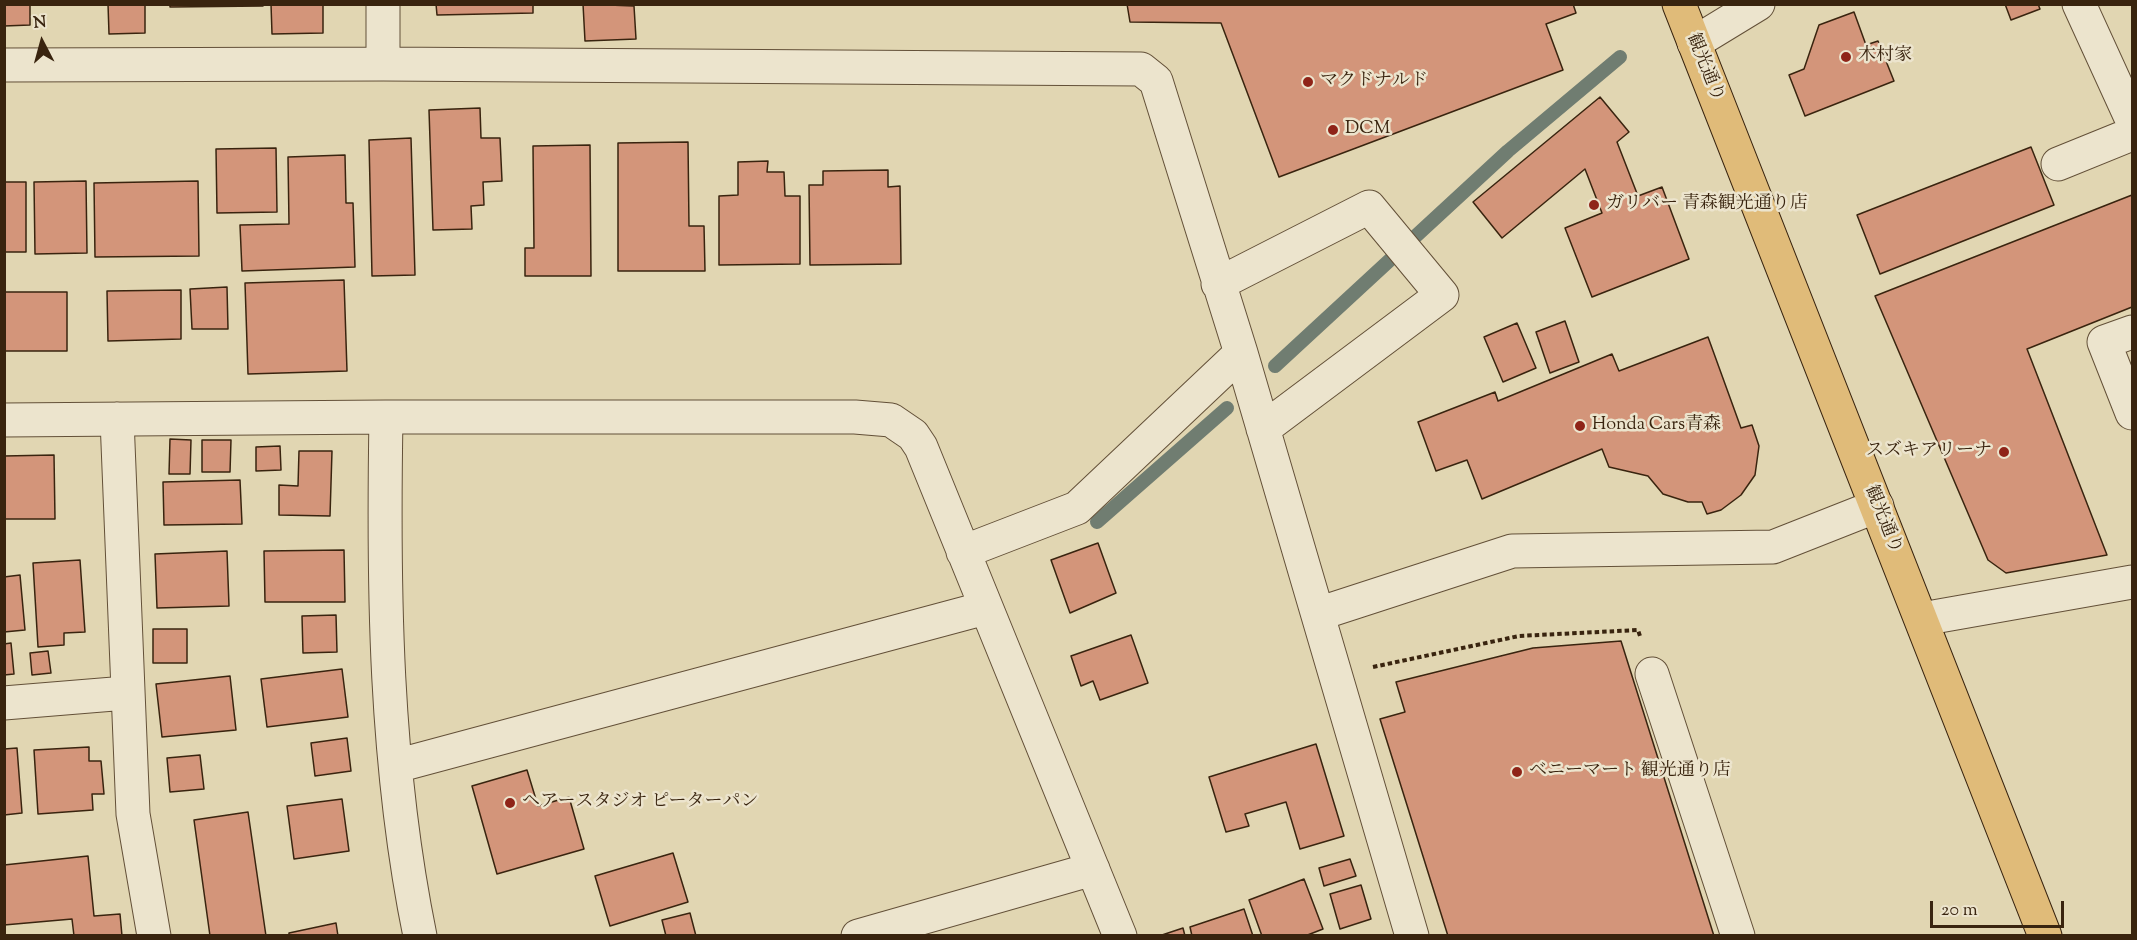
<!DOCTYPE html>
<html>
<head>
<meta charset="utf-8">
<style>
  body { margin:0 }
  #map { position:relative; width:2137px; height:940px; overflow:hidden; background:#e1d6b2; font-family:"Sorts Mill Goudy",serif }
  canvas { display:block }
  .frame { position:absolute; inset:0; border:6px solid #39240f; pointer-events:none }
  .north { position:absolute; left:12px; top:12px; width:60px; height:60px; -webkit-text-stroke:4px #ece4cd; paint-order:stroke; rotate:354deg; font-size:16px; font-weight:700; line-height:24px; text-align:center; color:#39240f }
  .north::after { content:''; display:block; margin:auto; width:21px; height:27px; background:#39240f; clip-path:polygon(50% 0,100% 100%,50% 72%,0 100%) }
  .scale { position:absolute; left:1930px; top:901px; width:134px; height:27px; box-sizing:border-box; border:3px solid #39240f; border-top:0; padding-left:8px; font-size:18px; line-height:21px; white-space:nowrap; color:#39240f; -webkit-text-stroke:4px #ece4cd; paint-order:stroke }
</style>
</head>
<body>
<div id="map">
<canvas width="2137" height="940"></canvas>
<div class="frame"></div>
<div class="north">N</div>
<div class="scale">20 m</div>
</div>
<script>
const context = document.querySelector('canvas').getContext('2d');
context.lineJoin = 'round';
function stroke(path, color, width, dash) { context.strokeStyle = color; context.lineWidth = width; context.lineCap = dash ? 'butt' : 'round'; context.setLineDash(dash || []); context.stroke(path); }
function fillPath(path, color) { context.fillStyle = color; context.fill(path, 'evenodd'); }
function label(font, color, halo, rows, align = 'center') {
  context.font = font + ' "Sorts Mill Goudy","Noto Serif JP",serif'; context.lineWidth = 5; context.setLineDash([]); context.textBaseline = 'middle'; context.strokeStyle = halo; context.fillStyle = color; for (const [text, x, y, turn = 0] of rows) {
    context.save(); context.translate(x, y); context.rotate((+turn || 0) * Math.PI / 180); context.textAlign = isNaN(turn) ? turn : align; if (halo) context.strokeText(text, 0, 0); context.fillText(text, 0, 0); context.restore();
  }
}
const stream = new Path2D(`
  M 1275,366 L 1508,151 L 1620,57
  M 1097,522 L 1227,408`);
const building = new Path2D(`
  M 4,4 L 30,4 L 30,25 L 4,26 Z
  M 108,4 L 145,4 L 145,33 L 109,34 Z
  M 170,4 L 263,4 L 263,6 L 170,7 Z
  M 271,4 L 323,4 L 323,33 L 272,34 Z
  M 436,4 L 533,4 L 533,13 L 437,15 Z
  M 583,4 L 634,6 L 636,39 L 585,41 Z
  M 1127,4 L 1573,4 L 1576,13 L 1546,24 L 1563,70 L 1279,177 L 1221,23 L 1130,22 Z
  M 2005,4 L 2038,4 L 2040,9 L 2011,20 Z
  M 1854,12 L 1866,45 L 1878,41 L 1894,81 L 1805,116 L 1789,75 L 1804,69 L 1819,25 Z
  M 1600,97 L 1629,132 L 1617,142 L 1638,196 L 1662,187 L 1689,259 L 1592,297 L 1565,228 L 1602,213 L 1585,169 L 1502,238 L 1473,202 Z
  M 480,108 L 481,138 L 500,138 L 502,181 L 483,182 L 484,205 L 471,206 L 472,229 L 433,230 L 429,110 Z
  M 411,138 L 415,275 L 372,276 L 369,140 Z
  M 688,142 L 689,226 L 704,226 L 705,271 L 618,271 L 618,143 Z
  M 590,145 L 591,276 L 525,276 L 525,248 L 534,248 L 533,146 Z
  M 2031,147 L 2054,205 L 1880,274 L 1857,215 Z
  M 276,148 L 277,212 L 217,213 L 216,149 Z
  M 345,155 L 346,203 L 353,203 L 355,267 L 242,271 L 240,225 L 289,224 L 288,157 Z
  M 768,161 L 767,172 L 784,172 L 785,196 L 800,196 L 800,264 L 719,265 L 719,196 L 738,195 L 738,162 Z
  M 888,170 L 888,187 L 900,186 L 901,264 L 810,265 L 809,185 L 823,185 L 823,171 Z
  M 86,181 L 87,253 L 35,254 L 34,182 Z
  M 198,181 L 199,256 L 95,257 L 94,183 Z
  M 4,182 L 26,182 L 26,252 L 4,252 Z
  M 2132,195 L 2132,307 L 2027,349 L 2107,555 L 2006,573 L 1988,560 L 1875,296 Z
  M 344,280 L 347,371 L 248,374 L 245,283 Z
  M 227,287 L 228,329 L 192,329 L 190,289 Z
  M 181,290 L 181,339 L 108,341 L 107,291 Z
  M 4,292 L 67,292 L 67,351 L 4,351 Z
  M 1565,321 L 1579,362 L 1550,373 L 1536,332 Z
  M 1517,323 L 1536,368 L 1503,382 L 1484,337 Z
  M 1708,337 L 1741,428 L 1752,425 L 1759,446 L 1755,475 L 1741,495 L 1721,510 L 1707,514 L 1702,502 L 1688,502 L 1663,494 L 1648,476 L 1609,467 L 1602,449 L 1482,499 L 1467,460 L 1436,471 L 1418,422 L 1495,392 L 1498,401 L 1612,354 L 1619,371 Z
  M 170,439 L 191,440 L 190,474 L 169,474 Z
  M 202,440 L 231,440 L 230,472 L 202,472 Z
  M 280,446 L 281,470 L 256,471 L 256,447 Z
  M 299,451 L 332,451 L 330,516 L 279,515 L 279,485 L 298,486 Z
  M 54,455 L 55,519 L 4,519 L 4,456 Z
  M 240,480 L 242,524 L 164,525 L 163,482 Z
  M 1098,543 L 1116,593 L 1070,613 L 1051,560 Z
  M 344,550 L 345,602 L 265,602 L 264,551 Z
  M 227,551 L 229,606 L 157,608 L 155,554 Z
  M 80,560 L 85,632 L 64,633 L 64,645 L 38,647 L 33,563 Z
  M 20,575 L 25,630 L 4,632 L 4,577 Z
  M 336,615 L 337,652 L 303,653 L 302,616 Z
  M 153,629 L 187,629 L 187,663 L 153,663 Z
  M 1131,635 L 1148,683 L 1100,700 L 1093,681 L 1081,686 L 1071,656 Z
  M 1621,641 L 1714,936 L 1448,936 L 1380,719 L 1405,712 L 1396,682 L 1533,648 Z
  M 11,643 L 14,674 L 4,675 L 4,644 Z
  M 48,651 L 51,673 L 32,675 L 30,653 Z
  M 342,669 L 348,717 L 267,727 L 261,679 Z
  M 230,676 L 236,730 L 162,737 L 156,684 Z
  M 347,738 L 351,771 L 315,776 L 311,743 Z
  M 1316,744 L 1344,836 L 1300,849 L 1286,802 L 1245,814 L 1249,826 L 1226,832 L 1209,777 Z
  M 89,747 L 89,761 L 101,761 L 104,794 L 92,794 L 93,810 L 38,814 L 34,750 Z
  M 17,748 L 22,813 L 4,815 L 4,749 Z
  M 200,755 L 204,789 L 170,792 L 167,758 Z
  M 527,770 L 538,806 L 569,797 L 584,849 L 497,874 L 472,786 Z
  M 342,799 L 349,851 L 294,859 L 287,806 Z
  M 248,812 L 266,936 L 210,936 L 194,820 Z
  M 673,853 L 688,902 L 610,926 L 595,876 Z
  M 88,856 L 94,916 L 120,914 L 122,936 L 74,936 L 72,919 L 4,925 L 4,865 Z
  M 1350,859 L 1356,876 L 1324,886 L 1319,868 Z
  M 1304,879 L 1323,929 L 1305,936 L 1262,936 L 1249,900 Z
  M 1361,885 L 1371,919 L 1340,929 L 1330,894 Z
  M 1244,909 L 1253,936 L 1192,936 L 1190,927 Z
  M 690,913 L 696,936 L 666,936 L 662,920 Z
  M 336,923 L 338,936 L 289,936 L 289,933 Z
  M 1183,928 L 1185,936 L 1159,936 Z`);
const path = new Path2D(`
  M 1373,667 L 1519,636 L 1638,630 L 1640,636`);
const minor = new Path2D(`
  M 2079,4 L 2132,120
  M 1694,43 L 1758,4
  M 383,64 L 383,4
  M 4,65 L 383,64 L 1141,69 L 1156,81 L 1241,353 L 1412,936
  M 2058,164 L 2132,134
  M 1218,284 L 1369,207 L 1442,295 L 1263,429
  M 2132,332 L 2104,342 L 2132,413
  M 386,417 C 383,590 385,765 420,936
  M 117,419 L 133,814 L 154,936
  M 4,420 L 386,417 L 855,417 L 891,420 L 913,435 L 921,447 L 1120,936
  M 963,552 L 1077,508 L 1241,353
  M 1318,614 L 1512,551 L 1773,547 L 1877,506
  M 1922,619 L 2132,582
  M 1652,674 L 1738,936
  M 4,703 L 126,693
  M 396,766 L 985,608
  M 858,936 L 1093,869`);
const highway = new Path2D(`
  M 1679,4 L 2045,936`);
const markers = [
  [1846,57,6,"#8f2418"],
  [1308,82,6,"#8f2418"],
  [1333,130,6,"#8f2418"],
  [1594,205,6,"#8f2418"],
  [1580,426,6,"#8f2418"],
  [2004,452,6,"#8f2418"],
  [1517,772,6,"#8f2418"],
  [510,803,6,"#8f2418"]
];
const poiNames = [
  ["木村家",1858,57],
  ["マクドナルド",1320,82],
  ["DCM",1345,130],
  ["ガリバー 青森観光通り店",1606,205],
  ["Honda Cars青森",1592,426],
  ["スズキアリーナ",1992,452,"right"],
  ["ベニーマート 観光通り店",1529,772],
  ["ヘアースタジオ ピーターパン",522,803]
];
const streetNames = [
  ["観光通り",1704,68,68],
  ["観光通り",1882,520,68]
];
stroke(stream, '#707d71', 14);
fillPath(building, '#d3957a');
stroke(building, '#39240f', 1.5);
stroke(minor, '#635038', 35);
stroke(highway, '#39240f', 35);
stroke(path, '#39240f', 4, [4.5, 3]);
stroke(minor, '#ece4cd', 33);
stroke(highway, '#e0bb79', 33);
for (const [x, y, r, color] of markers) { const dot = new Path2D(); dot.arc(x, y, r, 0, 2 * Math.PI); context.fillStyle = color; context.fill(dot); stroke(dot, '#ece4cd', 2); }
label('18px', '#39240f', '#ece4cd', poiNames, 'left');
label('18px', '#39240f', '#ece4cd', streetNames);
</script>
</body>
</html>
